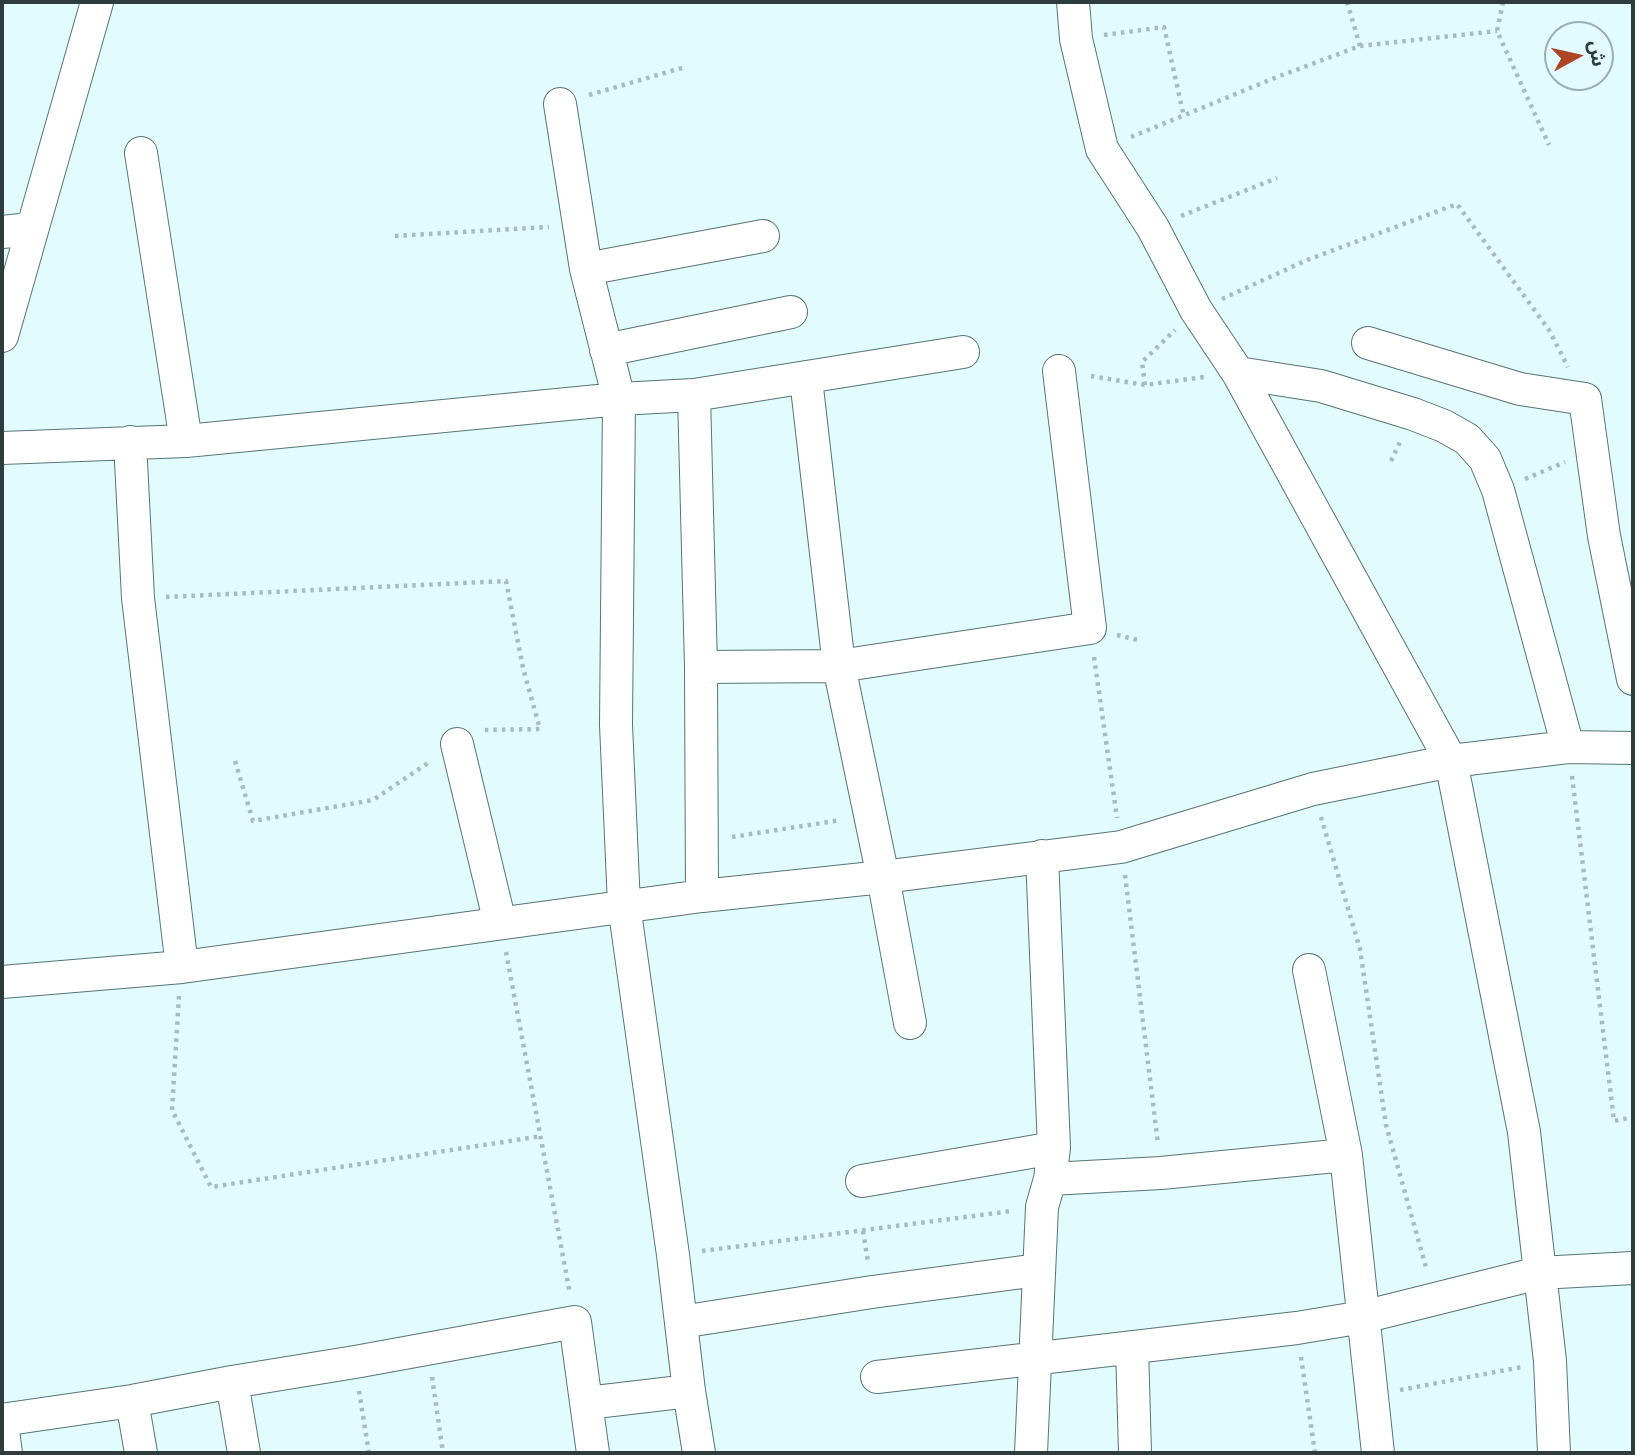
<!DOCTYPE html>
<html>
<head>
<meta charset="utf-8">
<style>
  body { margin:0 }
  #map { position:relative; width:1635px; height:1455px; overflow:hidden; background:#e2fcfe; font-family:"Golos Text","Noto Sans Arabic",sans-serif }
  canvas { display:block }
  .frame { position:absolute; inset:0; border:4px solid #2f3c3d; pointer-events:none }
  .north { position:absolute; left:1544px; top:21px; width:70px; height:70px; box-sizing:border-box; background:#e2fcfe; border:2px solid #9aafb1; border-radius:50%; rotate:82deg; font-size:19px; font-weight:700; line-height:28px; text-align:center; color:#2f3c3d }
  .north::after { content:''; display:block; margin:auto; width:24px; height:32px; background:#ac4425; clip-path:polygon(50% 0,100% 100%,50% 72%,0 100%) }
</style>
</head>
<body>
<div id="map">
<canvas width="1635" height="1455"></canvas>
<div class="frame"></div>
<div class="north">ش</div>
</div>
<script>
const context = document.querySelector('canvas').getContext('2d');
context.lineJoin = 'round';
function stroke(path, color, width, dash) { context.strokeStyle = color; context.lineWidth = width; context.lineCap = dash ? 'butt' : 'round'; context.setLineDash(dash || []); context.stroke(path); }
const path = new Path2D(`
  M 1347,2 L 1360,46
  M 1503,2 L 1497,31 L 1549,145
  M 1104,35 L 1164,27 L 1184,117
  M 589,95 L 685,67
  M 1131,137 L 1277,77 L 1360,46 L 1497,31
  M 1181,216 L 1277,178
  M 395,236 L 549,227
  M 1222,299 L 1307,260 L 1457,204 L 1549,330 L 1568,367
  M 1091,376 L 1145,385 L 1204,377
  M 1145,385 L 1142,362 L 1175,330
  M 1391,461 L 1401,440
  M 1525,479 L 1565,462
  M 166,597 L 506,581 L 523,668 L 540,729 L 484,730
  M 1117,635 L 1138,640
  M 1094,657 L 1117,818
  M 235,761 L 253,821 L 373,800 L 431,761
  M 1572,776 L 1614,1121 L 1633,1117
  M 1321,817 L 1360,949 L 1386,1125 L 1427,1271
  M 732,837 L 841,820
  M 1125,875 L 1158,1144
  M 506,952 L 570,1294
  M 179,996 L 172,1110 L 211,1187 L 542,1136
  M 863,1231 L 868,1262
  M 702,1251 L 1012,1211
  M 1301,1357 L 1315,1453
  M 432,1377 L 443,1453
  M 1400,1390 L 1522,1367
  M 359,1391 L 369,1453`);
const minor = new Path2D(`
  M 1073,2 L 1076,39 L 1102,149 L 1153,228 L 1196,310 L 1238,373 L 1451,761 L 1524,1132 L 1550,1361 L 1554,1453
  M 560,104 L 586,269 L 619,399 L 616,725 L 624,905 L 673,1255 L 689,1391 L 699,1453
  M 141,153 L 186,441
  M 2,232 L 31,229
  M 586,269 L 763,236
  M 2,336 L 97,2
  M 1368,343 L 1520,389 L 1585,399 L 1604,536 L 1633,679
  M 606,350 L 791,312
  M 1238,373 L 1321,386 L 1413,414 L 1444,426 L 1467,439 L 1485,459 L 1498,490 L 1568,747
  M 806,379 L 839,666 L 883,877 L 910,1023
  M 694,395 L 701,667 L 702,896 L 883,877 L 1121,847 L 1313,789 L 1451,761 L 1568,747 L 1633,748
  M 130,442 L 138,598 L 182,967
  M 2,448 L 186,441 L 619,399 L 694,395 L 963,352
  M 701,667 L 839,666 L 1090,628 L 1059,371
  M 457,744 L 500,923
  M 1309,970 L 1346,1155 L 1378,1453
  M 2,982 L 182,967 L 702,896
  M 1050,1179 L 1161,1173 L 1346,1155
  M 862,1181 L 1054,1148
  M 681,1322 L 872,1292 L 1038,1270
  M 1132,1347 L 1135,1453
  M 877,1377 L 1297,1328 L 1363,1317 L 1539,1273 L 1633,1268
  M 232,1382 L 244,1453
  M 132,1401 L 141,1453
  M 587,1403 L 689,1391
  M 2,1420 L 132,1401 L 232,1382 L 355,1362 L 575,1322 L 593,1453
  M 2,1424 L 6,1453
  M 1031,1453 L 1042,1207 L 1050,1179 L 1054,1148 L 1042,856`);
stroke(minor, '#577477', 34);
stroke(path, '#a7bcbe', 4.5, [3.5, 5]);
stroke(minor, '#fff', 32);
</script>
</body>
</html>
